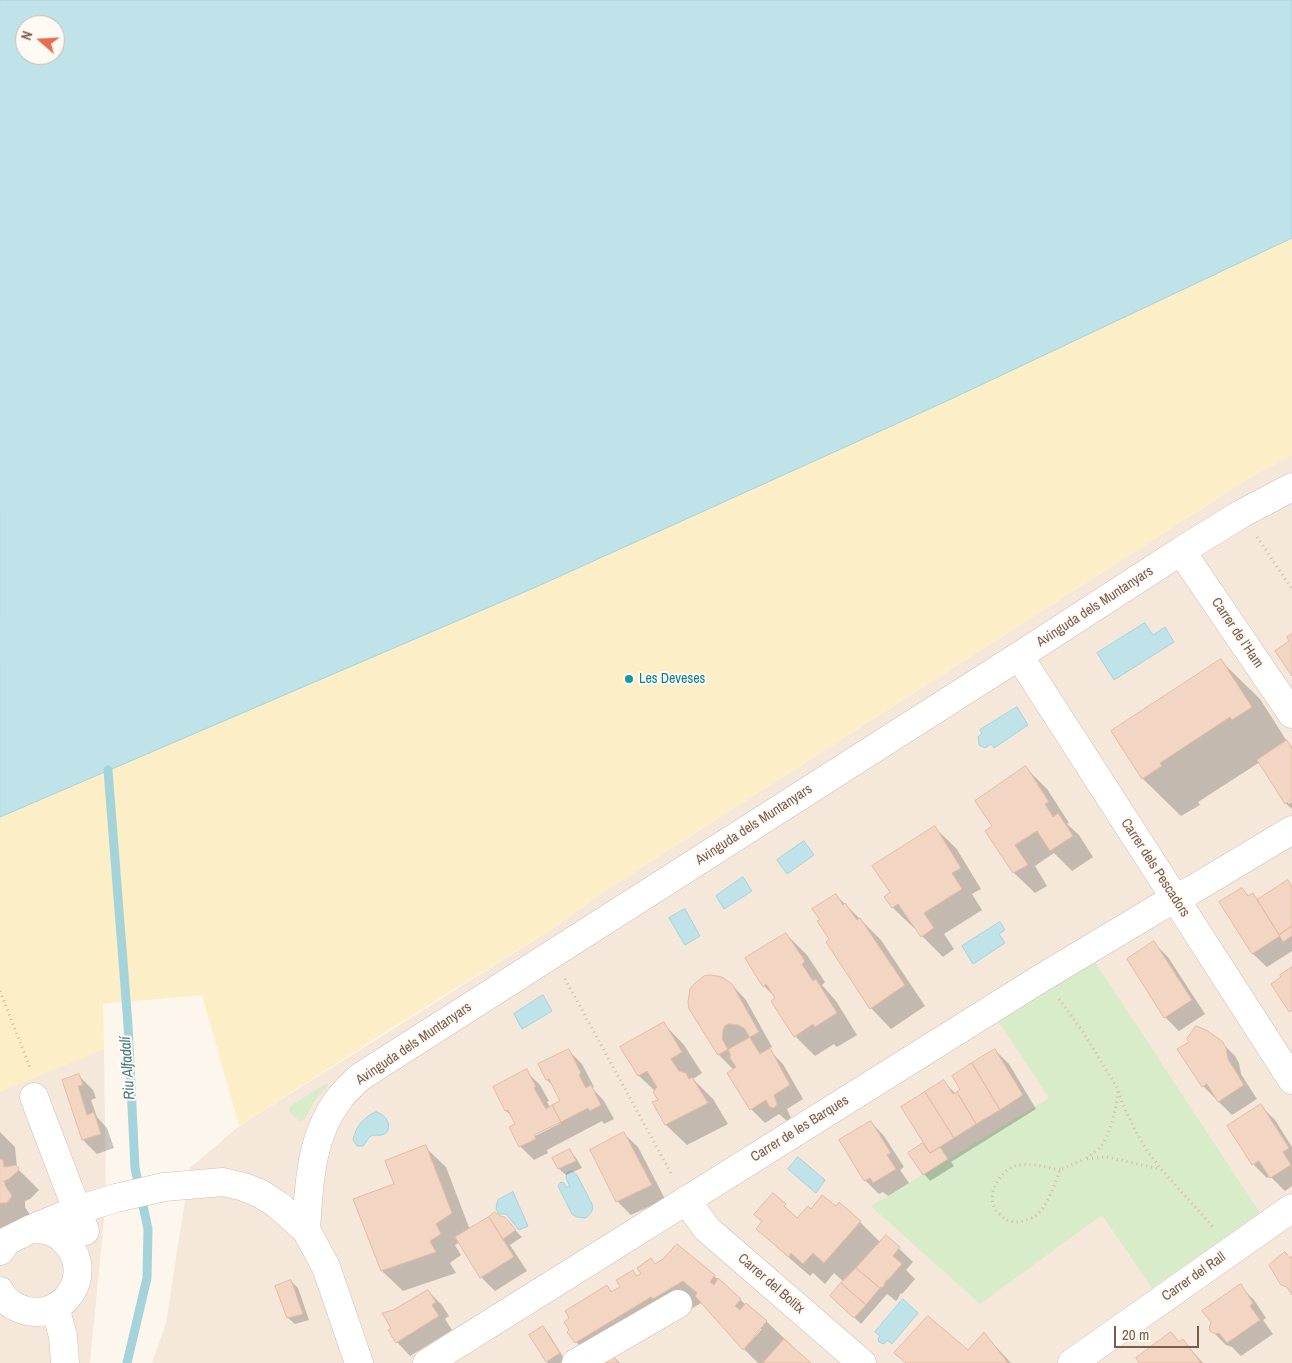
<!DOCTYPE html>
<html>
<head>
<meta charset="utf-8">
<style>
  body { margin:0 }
  #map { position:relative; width:1292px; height:1363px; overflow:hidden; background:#fdf6ec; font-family:"Archivo Narrow",sans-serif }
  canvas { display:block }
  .north { position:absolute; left:15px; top:15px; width:50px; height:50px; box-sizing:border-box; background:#fffaf3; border:1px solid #cabbb1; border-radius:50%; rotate:289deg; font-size:14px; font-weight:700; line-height:20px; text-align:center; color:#7a5c4d }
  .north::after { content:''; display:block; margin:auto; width:18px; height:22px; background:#e76f51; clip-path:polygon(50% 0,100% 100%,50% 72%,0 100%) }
  .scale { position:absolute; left:1114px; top:1326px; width:85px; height:22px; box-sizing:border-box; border:2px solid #7a5c4d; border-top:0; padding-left:6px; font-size:15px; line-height:18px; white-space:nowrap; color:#7a5c4d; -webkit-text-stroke:4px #fffaf3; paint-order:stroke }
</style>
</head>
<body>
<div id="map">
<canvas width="1292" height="1363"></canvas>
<div class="north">N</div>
<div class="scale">20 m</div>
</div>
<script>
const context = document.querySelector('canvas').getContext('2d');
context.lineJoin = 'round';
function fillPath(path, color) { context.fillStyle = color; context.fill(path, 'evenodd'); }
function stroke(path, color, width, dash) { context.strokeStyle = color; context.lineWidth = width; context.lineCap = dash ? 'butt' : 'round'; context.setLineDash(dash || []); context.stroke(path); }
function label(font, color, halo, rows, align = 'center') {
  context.font = font + ' "Archivo Narrow",sans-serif'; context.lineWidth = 4; context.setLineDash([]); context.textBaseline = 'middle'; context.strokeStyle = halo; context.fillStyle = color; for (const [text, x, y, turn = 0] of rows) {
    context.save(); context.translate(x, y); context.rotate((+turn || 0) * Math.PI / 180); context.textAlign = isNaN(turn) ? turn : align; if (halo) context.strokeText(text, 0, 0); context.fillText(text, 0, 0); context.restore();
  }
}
const residential = new Path2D(`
  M 1292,455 L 1292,1363 L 152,1363 L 166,1323 L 190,1168 L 239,1126 L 555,927 L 600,894 L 1254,475 Z
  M 104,1049 L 106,1198 L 90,1363 L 0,1363 L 0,1090 Z`);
const green = new Path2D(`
  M 1095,962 L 1260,1213 L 1152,1288 L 1102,1215 L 980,1304 L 871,1206 L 1049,1098 L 998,1021 Z
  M 327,1083 L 328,1085 L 328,1086 L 317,1097 L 304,1120 L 301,1121 L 299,1121 L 289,1111 L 290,1106 Z`);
const sand = new Path2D(`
  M 1292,238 L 1292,455 L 1254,475 L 600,894 L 555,927 L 395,1026 L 239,1126 L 202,995 L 103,1004 L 104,1049 L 0,1092 L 0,817 L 536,587 L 949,400 Z`);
const water = new Path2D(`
  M 0,0 L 1292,0 L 1292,238 L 949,400 L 536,587 L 0,817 ZM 25,25 L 55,25 L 55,55 L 25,55 Z
  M 1145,623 L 1153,635 L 1165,627 L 1174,642 L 1114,680 L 1097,653 Z
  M 1017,707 L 1028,725 L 994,748 L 991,744 L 985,748 L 979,745 L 978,737 L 982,733 L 980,730 Z
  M 804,841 L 814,855 L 787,874 L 777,860 Z
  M 743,877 L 752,891 L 724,909 L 716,896 Z
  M 685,909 L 700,936 L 685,945 L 669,918 Z
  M 1000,922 L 1005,930 L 999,934 L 1005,943 L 973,964 L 962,946 Z
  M 543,995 L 552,1011 L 522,1029 L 514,1014 Z
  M 376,1112 C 387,1114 395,1130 382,1135 C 378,1136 375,1134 371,1136 C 367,1139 366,1143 363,1146 L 357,1146 L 353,1140 C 355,1128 364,1116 376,1112 Z
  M 798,1157 L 825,1180 L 816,1193 L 788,1169 Z
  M 572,1171 L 577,1175 L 592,1204 C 594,1211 590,1214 586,1218 L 577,1217 L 572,1214 L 558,1186 L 561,1182 L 564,1183 L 566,1187 L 570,1187 L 566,1178 L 567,1173 Z
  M 513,1192 L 528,1226 L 519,1230 L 506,1214 L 499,1214 L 496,1209 L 497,1203 L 498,1200 Z
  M 903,1299 L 918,1313 L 892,1344 L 887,1340 L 884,1344 L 879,1342 L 878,1339 L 880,1336 L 875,1332 Z`);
const shadow = new Path2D(`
  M 1221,661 L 1260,699 L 1288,743 L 1292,747 L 1292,799 L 1288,801 L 1288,804 L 1292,802 L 1292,809 L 1286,804 L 1260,762 L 1198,802 L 1200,805 L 1181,816 L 1142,778 Z
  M 1026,768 L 1047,789 L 1069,823 L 1067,824 L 1079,835 L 1093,857 L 1072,871 L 1054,853 L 1035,866 L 1047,886 L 1035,893 L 1014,873 L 987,831 L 994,827 Z
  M 935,828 L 956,848 L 981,889 L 972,894 L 982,910 L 944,934 L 954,949 L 943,957 L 922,936 L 916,927 L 914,928 L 893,908 L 885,897 L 891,892 Z
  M 1288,882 L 1292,886 L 1292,951 L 1267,967 L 1253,954 L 1221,903 L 1242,889 L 1250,897 L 1252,895 L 1258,900 Z
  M 836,895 L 881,940 L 925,1006 L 891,1029 L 871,1008 L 830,939 L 822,920 Z
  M 786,934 L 807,955 L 825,982 L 822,985 L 836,1001 L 857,1035 L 837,1047 L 834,1044 L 815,1056 L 795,1036 L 777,999 L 764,986 Z
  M 1154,943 L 1168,957 L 1205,1014 L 1179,1031 L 1165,1017 Z
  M 732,985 L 746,1000 L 772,1047 L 768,1049 L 783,1064 L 803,1099 L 787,1109 L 791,1118 L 787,1121 L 779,1114 L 765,1123 L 751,1109 L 734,1070 L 719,1055 L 691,1009 Z
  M 664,1024 L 684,1045 L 702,1073 L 693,1079 L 713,1099 L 728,1124 L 687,1145 L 666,1125 L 654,1103 L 659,1100 L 655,1091 L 639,1076 L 622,1048 Z
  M 1221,1042 L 1235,1056 L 1239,1063 L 1241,1074 L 1257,1099 L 1232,1115 L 1203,1086 Z
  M 568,1050 L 582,1064 L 594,1087 L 592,1088 L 604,1101 L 614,1119 L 604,1124 L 602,1121 L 547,1150 L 548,1153 L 534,1160 L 520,1146 L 516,1125 L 513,1117 L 506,1111 L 526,1071 L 540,1085 L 549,1101 L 547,1102 L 550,1108 L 562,1102 L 555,1087 L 547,1080 ZM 559,1121 L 561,1123 L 529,1139 L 528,1137 Z
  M 995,1050 L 1009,1064 L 1036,1109 L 951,1162 L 954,1166 L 930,1181 L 924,1174 L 910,1153 L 925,1143 L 944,1082 L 956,1094 Z
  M 79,1076 L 93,1090 L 96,1098 L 91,1100 L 97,1117 L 107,1128 L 114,1148 L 97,1154 L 83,1140 L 63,1081 Z
  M 1261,1106 L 1275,1120 L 1292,1147 L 1292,1186 L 1285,1191 L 1270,1176 L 1267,1178 L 1253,1164 Z
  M 871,1122 L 884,1136 L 904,1167 L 900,1170 L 909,1183 L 888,1196 L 883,1192 L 879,1194 L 865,1180 Z
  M 0,1132 L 15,1147 L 17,1168 L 39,1190 L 30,1199 L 25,1201 L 25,1207 L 32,1218 L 0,1233 Z
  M 624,1134 L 638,1147 L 665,1199 L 631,1215 L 617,1201 L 591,1151 Z
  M 425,1147 L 446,1167 L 470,1230 L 490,1218 L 511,1226 L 522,1237 L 510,1245 L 527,1271 L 495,1291 L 481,1277 L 460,1242 L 455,1245 L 461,1255 L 450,1263 L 456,1273 L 403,1291 L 382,1271 L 396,1185 Z
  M 570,1151 L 576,1158 L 582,1168 L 566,1175 L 559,1169 L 554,1158 Z
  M 773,1195 L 798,1219 L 811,1210 L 836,1208 L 860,1222 L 880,1242 L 886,1236 L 913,1262 L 906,1270 L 915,1279 L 903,1293 L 900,1294 L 898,1299 L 896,1301 L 887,1294 L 861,1324 L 838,1302 L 844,1282 L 834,1273 L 825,1284 L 813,1273 L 810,1276 L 779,1249 L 758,1228 L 763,1222 L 755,1215 Z
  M 656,1265 L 714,1276 L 746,1305 L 767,1322 L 810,1363 L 758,1363 L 744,1349 L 762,1329 L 759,1329 L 703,1302 L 611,1354 L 620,1363 L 592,1363 L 595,1361 L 576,1342 L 607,1287 L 612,1292 L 621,1287 L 632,1271 L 638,1277 Z
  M 291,1281 L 298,1288 L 309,1320 L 295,1324 L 288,1318 Z
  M 1240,1286 L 1254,1300 L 1266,1318 L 1263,1320 L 1273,1334 L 1241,1356 L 1232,1347 L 1226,1345 L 1212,1331 Z
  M 428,1291 L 442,1305 L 449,1316 L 445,1319 L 452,1330 L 410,1356 L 397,1342 L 393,1328 L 393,1311 Z
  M 543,1328 L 549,1334 L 565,1360 L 560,1363 L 548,1363 L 546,1361 Z
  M 1171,1333 L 1180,1343 L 1183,1341 L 1196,1355 L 1203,1363 L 1141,1363 Z
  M 984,1334 L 1011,1363 L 906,1363 L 968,1352 Z`);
const stream = new Path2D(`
  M 108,770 L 128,1025 L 135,1168 L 148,1229 L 147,1278 L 127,1363`);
const building = new Path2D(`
  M 1292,634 L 1292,676 L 1275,651 L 1289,641 L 1287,637 Z
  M 1221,659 L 1252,707 L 1232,720 L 1230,717 L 1160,763 L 1162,766 L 1142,779 L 1111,731 Z
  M 1287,740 L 1292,749 L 1292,800 L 1285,804 L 1257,760 Z
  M 1026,766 L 1049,802 L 1045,804 L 1053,817 L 1058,813 L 1073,836 L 1050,851 L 1037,831 L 1015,845 L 1028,865 L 1013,873 L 985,831 L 992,826 L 975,801 Z
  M 935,826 L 961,868 L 952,873 L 962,889 L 924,913 L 934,928 L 921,937 L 898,904 L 892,908 L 884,897 L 890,892 L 872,866 Z
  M 1288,880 L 1292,887 L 1292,926 L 1279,935 L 1257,900 Z
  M 1242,888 L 1248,896 L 1253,893 L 1280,936 L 1252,954 L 1219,902 Z
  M 836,894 L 843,905 L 845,903 L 857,920 L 860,918 L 905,985 L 870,1009 L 826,942 L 829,939 L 817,921 L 820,920 L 812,909 Z
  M 1292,926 L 1292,936 L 1283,942 L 1279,935 Z
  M 786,933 L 805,961 L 802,964 L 813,981 L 816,979 L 837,1013 L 815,1027 L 813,1024 L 794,1037 L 771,1001 L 775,998 L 766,984 L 763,987 L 745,958 Z
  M 1154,941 L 1192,1000 L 1164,1018 L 1127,959 Z
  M 1292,967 L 1292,1010 L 1289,1012 L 1271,984 L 1281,977 L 1280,975 Z
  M 711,975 L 722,977 L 732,984 L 759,1032 L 718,1055 L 689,1009 L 688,1002 L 690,989 L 694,984 L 704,976 Z
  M 664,1022 L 682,1052 L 671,1059 L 679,1071 L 686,1073 L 689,1079 L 692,1077 L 708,1103 L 665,1125 L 652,1102 L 658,1100 L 653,1092 L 657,1087 L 647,1071 L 638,1076 L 620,1047 Z
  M 729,1024 L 738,1025 L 744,1028 L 760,1054 L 770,1048 L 790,1085 L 774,1095 L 777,1104 L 775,1107 L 772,1108 L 769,1106 L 766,1100 L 750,1110 L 727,1073 L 736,1067 L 730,1058 L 730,1053 L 722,1039 L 723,1030 L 725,1026 Z
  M 1196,1026 L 1206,1030 L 1222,1041 L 1226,1048 L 1228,1059 L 1244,1085 L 1218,1102 L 1207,1084 L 1202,1087 L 1177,1049 L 1189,1042 L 1187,1039 Z
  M 569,1049 L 581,1073 L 579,1075 L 586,1088 L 591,1085 L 601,1105 L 590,1111 L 588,1108 L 561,1122 L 552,1105 L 560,1101 L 549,1079 L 546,1080 L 538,1064 Z
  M 995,1049 L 1023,1095 L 1000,1110 L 972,1063 Z
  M 972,1063 L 1000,1110 L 976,1124 L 957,1092 L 960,1089 L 952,1076 Z
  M 527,1069 L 536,1087 L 534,1088 L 546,1109 L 552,1105 L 561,1122 L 534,1135 L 536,1139 L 519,1147 L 509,1127 L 515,1124 L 508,1110 L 505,1111 L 493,1087 Z
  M 79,1074 L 83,1085 L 78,1086 L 87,1115 L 94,1112 L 101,1134 L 82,1140 L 62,1080 Z
  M 944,1080 L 953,1094 L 957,1092 L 976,1124 L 954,1138 L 925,1092 Z
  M 925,1092 L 954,1138 L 930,1153 L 901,1107 Z
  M 1261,1104 L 1289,1148 L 1283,1152 L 1291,1165 L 1270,1178 L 1259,1161 L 1252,1165 L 1227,1126 Z
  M 871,1121 L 891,1153 L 887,1155 L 896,1169 L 873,1183 L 870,1178 L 864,1181 L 839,1140 Z
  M 624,1132 L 652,1185 L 616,1202 L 590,1150 Z
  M 923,1143 L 930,1153 L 940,1147 L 948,1159 L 923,1175 L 908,1153 Z
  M 426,1145 L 452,1213 L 436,1224 L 441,1234 L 430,1241 L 436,1252 L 381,1271 L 353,1199 L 394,1184 L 385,1161 Z
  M 570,1149 L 576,1161 L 558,1169 L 552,1158 Z
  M 0,1159 L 3,1160 L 4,1167 L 16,1165 L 19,1168 L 18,1171 L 9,1179 L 4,1181 L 5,1185 L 12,1196 L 7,1203 L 0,1203 Z
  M 773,1193 L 786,1204 L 784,1206 L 797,1218 L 808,1206 L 811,1209 L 822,1195 L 836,1206 L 839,1202 L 861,1221 L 824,1263 L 813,1253 L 803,1264 L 791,1253 L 789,1257 L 756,1229 L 762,1221 L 754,1215 Z
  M 495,1212 L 500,1216 L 505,1217 L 516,1230 L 503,1239 L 489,1217 Z
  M 489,1217 L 514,1257 L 480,1278 L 455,1237 Z
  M 886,1235 L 900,1247 L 893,1256 L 902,1264 L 889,1279 L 886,1281 L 883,1287 L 880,1288 L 856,1268 Z
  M 677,1244 L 715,1275 L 710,1282 L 714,1285 L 718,1278 L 741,1299 L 735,1306 L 740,1310 L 746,1303 L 767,1321 L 743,1350 L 695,1296 L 697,1293 L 683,1281 L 653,1299 L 651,1297 L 575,1343 L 567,1332 L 569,1330 L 564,1322 L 569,1318 L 565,1311 L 607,1285 L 611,1292 L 620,1287 L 616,1280 L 633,1270 L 636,1276 L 641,1274 L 637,1268 L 651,1258 L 655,1264 L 663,1259 Z
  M 1285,1252 L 1290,1258 L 1292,1256 L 1292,1295 L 1287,1287 L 1281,1285 L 1269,1265 Z
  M 856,1268 L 880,1288 L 866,1305 L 841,1283 Z
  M 291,1280 L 303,1314 L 287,1318 L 275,1286 Z
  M 841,1283 L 866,1305 L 854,1318 L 830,1296 Z
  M 1241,1284 L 1253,1303 L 1250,1306 L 1260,1320 L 1227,1343 L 1219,1333 L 1216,1334 L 1211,1332 L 1209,1329 L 1211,1322 L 1202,1311 Z
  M 428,1290 L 436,1302 L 432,1305 L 439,1316 L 396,1343 L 388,1330 L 391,1328 L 382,1313 L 393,1310 Z
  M 928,1316 L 968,1350 L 984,1332 L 1008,1363 L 906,1363 L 894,1353 Z
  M 543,1326 L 560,1353 L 546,1362 L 529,1335 Z
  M 1171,1332 L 1179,1342 L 1183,1339 L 1201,1363 L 1139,1363 L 1136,1358 Z
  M 784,1339 L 811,1363 L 763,1363 Z
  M 611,1352 L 618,1363 L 590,1363 Z`);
const path = new Path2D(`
  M 1257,537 L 1292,589
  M 565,979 L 672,1175
  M 0,991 L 31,1070
  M 1059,999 L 1081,1029 L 1118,1089 L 1122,1103 L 1138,1136 L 1148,1152 L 1161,1169 L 1214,1228
  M 1118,1092 C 1116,1108 1111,1133 1101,1146 C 1097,1151 1090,1155 1085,1159 L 1107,1157 L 1160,1169
  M 1060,1170 C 1046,1167 1032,1163 1018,1165 C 1003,1168 989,1188 993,1204 C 994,1210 1000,1215 1005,1219 C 1010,1222 1017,1223 1023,1221 C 1027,1220 1031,1218 1034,1217 C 1047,1208 1055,1184 1060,1170 L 1085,1159`);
const minor = new Path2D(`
  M 1181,551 L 1292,714
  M 1019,656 L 1292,1080
  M 34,1097 L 85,1231
  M 686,1200 L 707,1229 L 862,1363
  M 29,1230 L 77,1210 L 116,1198 L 164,1187 L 223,1182 L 244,1187 L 261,1194 L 278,1205 L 306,1230 L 326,1267 L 359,1363
  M 306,1230 C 309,1185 310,1137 339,1099 C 345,1091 353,1084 360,1077 L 1019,656 L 1181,551 L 1241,514 L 1292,487
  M 0,1251 L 7,1241 L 29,1230 C 40,1227 53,1231 62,1238 C 101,1273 60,1329 16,1307 C 10,1304 3,1298 0,1291
  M 55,1307 L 63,1336 L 65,1363
  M 427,1363 L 1043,977 L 1175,898 L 1192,890 L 1292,830
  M 576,1363 L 678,1304
  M 1072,1363 L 1292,1208`);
const markers = [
  [629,679,5,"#0f9aa8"]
];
const streetNames = [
  ["Avinguda dels Muntanyars",1095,607,-33],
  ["Carrer de l’Ham",1237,633,56],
  ["Avinguda dels Muntanyars",754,825,-33],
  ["Carrer dels Pescadors",1155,868,57],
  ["Avinguda dels Muntanyars",414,1044,-34],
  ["Carrer de les Barques",800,1129,-32],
  ["Carrer del Rall",1194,1277,-35],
  ["Carrer del Bolitx",771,1284,41]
];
const cultureNames = [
  ["Les Deveses",639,679]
];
const waterNames = [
  ["Riu Alfadalí",128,1068,-94]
];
fillPath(residential, '#f5e8da');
fillPath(green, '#d8ecc9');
fillPath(sand, '#fcefc7');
fillPath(water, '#bfe3e8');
stroke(water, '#a5d3da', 1);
fillPath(shadow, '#0003');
stroke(stream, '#a5d3da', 9);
fillPath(building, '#f3d5c3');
stroke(building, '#e6bba3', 1);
stroke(minor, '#d1beb0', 29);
stroke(path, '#d9b8a5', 3, [1, 4]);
stroke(minor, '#fff', 28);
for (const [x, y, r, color] of markers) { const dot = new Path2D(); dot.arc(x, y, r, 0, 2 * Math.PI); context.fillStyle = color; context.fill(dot); stroke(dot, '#fffaf3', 2); }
label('14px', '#7a5c4d', '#fffaf3', streetNames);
label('14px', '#0d838f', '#fffaf3', cultureNames, 'left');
label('italic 15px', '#437c86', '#fffaf3', waterNames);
</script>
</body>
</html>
